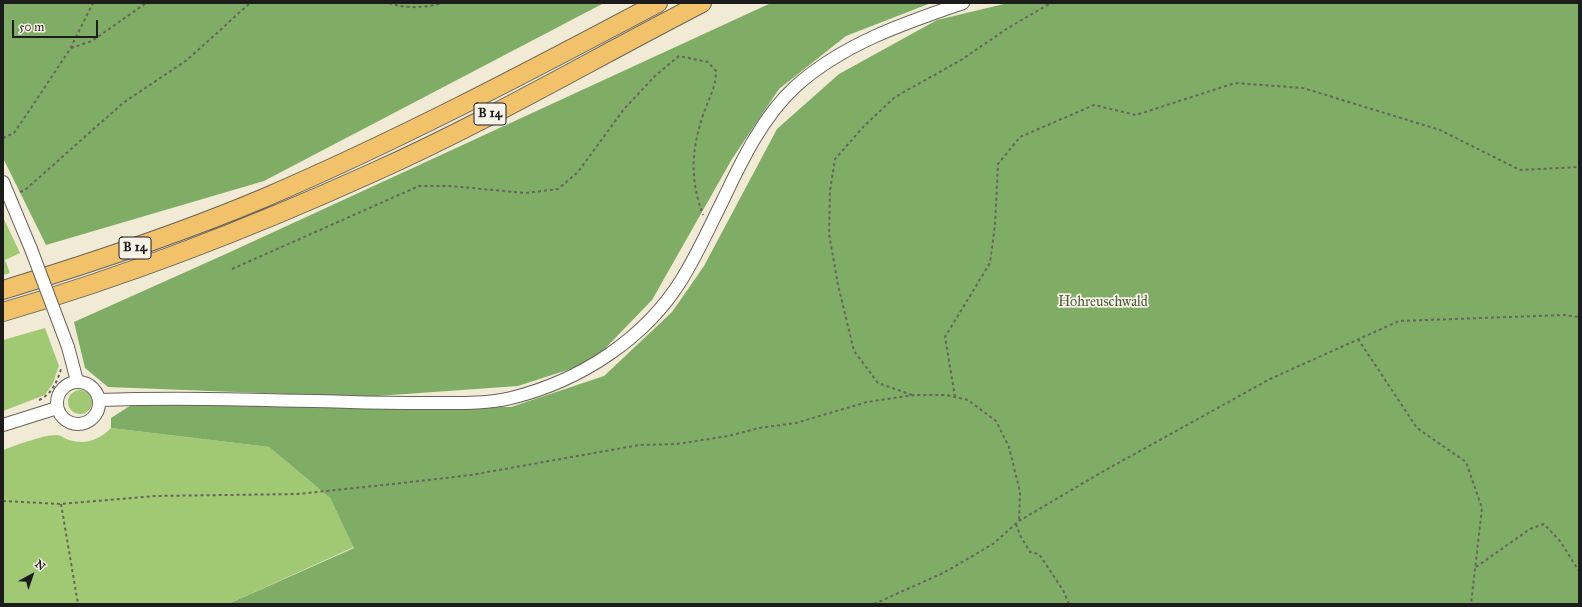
<!DOCTYPE html>
<html>
<head>
<meta charset="utf-8">
<style>
  body { margin:0 }
  #map { position:relative; width:1582px; height:607px; overflow:hidden; background:#f1ead4; font-family:"IM FELL Great Primer",serif }
  canvas { display:block }
  .frame { position:absolute; inset:0; border:4px solid #1c1c1c; pointer-events:none }
  .north { position:absolute; left:12px; top:555px; width:40px; height:40px; -webkit-text-stroke:3px #f7f3e8; paint-order:stroke; rotate:40deg; font-size:11px; font-weight:700; line-height:16px; text-align:center; color:#1c1c1c }
  .north::after { content:''; display:block; margin:auto; width:14px; height:18px; background:#1c1c1c; clip-path:polygon(50% 0,100% 100%,50% 72%,0 100%) }
  .scale { position:absolute; left:12px; top:20px; width:86px; height:18px; box-sizing:border-box; border:2px solid #1c1c1c; border-top:0; padding-left:5px; font-size:12px; line-height:14px; white-space:nowrap; color:#1c1c1c; -webkit-text-stroke:3px #f7f3e8; paint-order:stroke }
</style>
</head>
<body>
<div id="map">
<canvas width="1582" height="607"></canvas>
<div class="frame"></div>
<div class="north">N</div>
<div class="scale">50 m</div>
</div>
<script>
const context = document.querySelector('canvas').getContext('2d');
context.lineJoin = 'round';
function fillPath(path, color) { context.fillStyle = color; context.fill(path, 'evenodd'); }
function stroke(path, color, width, dash) { context.strokeStyle = color; context.lineWidth = width; context.lineCap = dash ? 'butt' : 'round'; context.setLineDash(dash || []); context.stroke(path); }
function label(font, color, halo, rows, align = 'center') {
  context.font = font + ' "IM FELL Great Primer",serif'; context.lineWidth = 3.5; context.setLineDash([]); context.textBaseline = 'middle'; context.strokeStyle = halo; context.fillStyle = color; for (const [text, x, y, turn = 0] of rows) {
    context.save(); context.translate(x, y); context.rotate((+turn || 0) * Math.PI / 180); context.textAlign = isNaN(turn) ? turn : align; if (halo) context.strokeText(text, 0, 0); context.fillText(text, 0, 0); context.restore();
  }
}
const green = new Path2D(`
  M 3,217 L 20,253 L 5,260 L 10,273 L 3,275 Z
  M 45,328 L 59,366 L 53,383 L 45,395 L 3,411 L 3,340 Z
  M68 402a12 12 0 1 1 24 0a12 12 0 1 1-24 0Z
  M 111,428 L 269,447 L 330,498 L 354,547 L 228,604 L 3,604 L 3,450 C 14,446 46,434 57,435 C 61,435 65,439 69,440 C 86,445 99,440 111,428 Z`);
const forest = new Path2D(`
  M 3,3 L 604,3 L 264,181 L 46,245 L 3,158 Z
  M 771,3 L 931,3 L 846,36 L 779,89 L 732,159 L 652,300 L 592,362 L 518,386 L 363,397 L 108,387 L 85,368 L 74,322 L 228,253 Z
  M 1008,3 L 1579,3 L 1579,604 L 228,604 L 354,548 L 330,498 L 269,447 L 111,428 L 111,418 L 133,404 L 511,407 L 604,376 L 672,312 L 704,266 L 777,129 L 839,74 L 937,20 Z`);
const path = new Path2D(`
  M 389,3 C 406,9 425,8 442,3
  M 71,48 L 92,41 L 146,3
  M 3,138 L 14,133 L 25,117 L 70,49 L 93,3
  M 20,192 L 25,190 L 123,103 L 187,60 L 250,3
  M 232,269 L 419,186 L 450,186 L 525,193 L 558,189 L 578,172 L 624,109 L 656,75 L 679,56 L 708,62 L 716,71 C 716,88 708,100 703,115 C 691,151 690,180 703,215
  M 1358,339 L 1417,428 L 1466,462 L 1482,508 L 1471,604
  M 912,395 L 878,383 L 854,351 L 838,285 L 829,234 L 830,191 L 835,159 L 865,125 L 895,97 L 961,60 L 1008,28 L 1051,3
  M 955,397 L 945,337 L 990,263 L 995,225 L 998,164 L 1020,137 L 1094,105 L 1136,115 L 1235,83 L 1303,88 L 1440,130 L 1520,170 L 1579,167
  M 39,400 C 52,394 57,382 61,369
  M 3,501 L 61,504 L 154,496 L 298,494 L 402,483 L 471,475 L 639,445 L 677,444 L 728,436 L 759,428 L 796,423 L 867,402 L 914,395 L 946,395 L 968,400 L 996,421 L 1009,447 L 1020,492 L 1019,521
  M 61,504 L 78,604
  M 1016,524 L 1020,535 L 1030,552 L 1039,554 L 1063,590 L 1069,604
  M 1476,567 L 1530,529 L 1544,524 L 1560,541 L 1579,571
  M 874,604 L 943,573 L 993,544 L 1019,521 L 1102,472 L 1270,379 L 1399,321 L 1564,315 L 1579,317`);
const minor = new Path2D(`
  M 3,182 L 31,249
  M 68,347 L 77,381
  M57 403a21 21 0 1 1 42 0a21 21 0 1 1-42 0Z
  M 100,400 C 183,397 267,400 350,402 C 378,403 406,403 433,403 C 459,403 486,404 511,398 C 580,381 645,339 682,279 C 698,253 710,226 723,200 C 742,160 763,116 796,86 C 843,44 904,23 963,3
  M 3,425 L 57,408`);
const highway = new Path2D(`
  M 3,290 C 91,263 179,234 264,198 C 399,140 528,72 658,3
  M 3,312 C 130,275 253,227 374,172 C 486,122 593,59 702,3`);
const minorBridge = new Path2D(`
  M 31,249 L 68,347`);
const shields = [
  [490,114,32],
  [135,248,32]
];
const shieldNames = [
  ["B 14",490,114],
  ["B 14",135,248]
];
const parkNames = [
  ["Hohreuschwald",1103,303]
];
fillPath(green, '#a1c974');
fillPath(forest, '#80ad66');
stroke(minor, '#67645c', 14);
stroke(highway, '#67645c', 20);
stroke(path, '#67645c', 2, [3, 3]);
stroke(minor, '#fff', 12);
stroke(highway, '#f2c26a', 18);
stroke(minorBridge, '#67645c', 14, []);
stroke(minorBridge, '#fff', 12);
for (const [x, y, w] of shields) { const box = new Path2D(); box.roundRect(x - w / 2, y - 11, w, 22, 3); context.fillStyle = '#f7f3e8'; context.fill(box); stroke(box, '#1c1c1c', 1); }
label('bold 13px', '#1c1c1c', null, shieldNames);
label('14px', '#4b593b', '#f7f3e8', parkNames);
</script>
</body>
</html>
